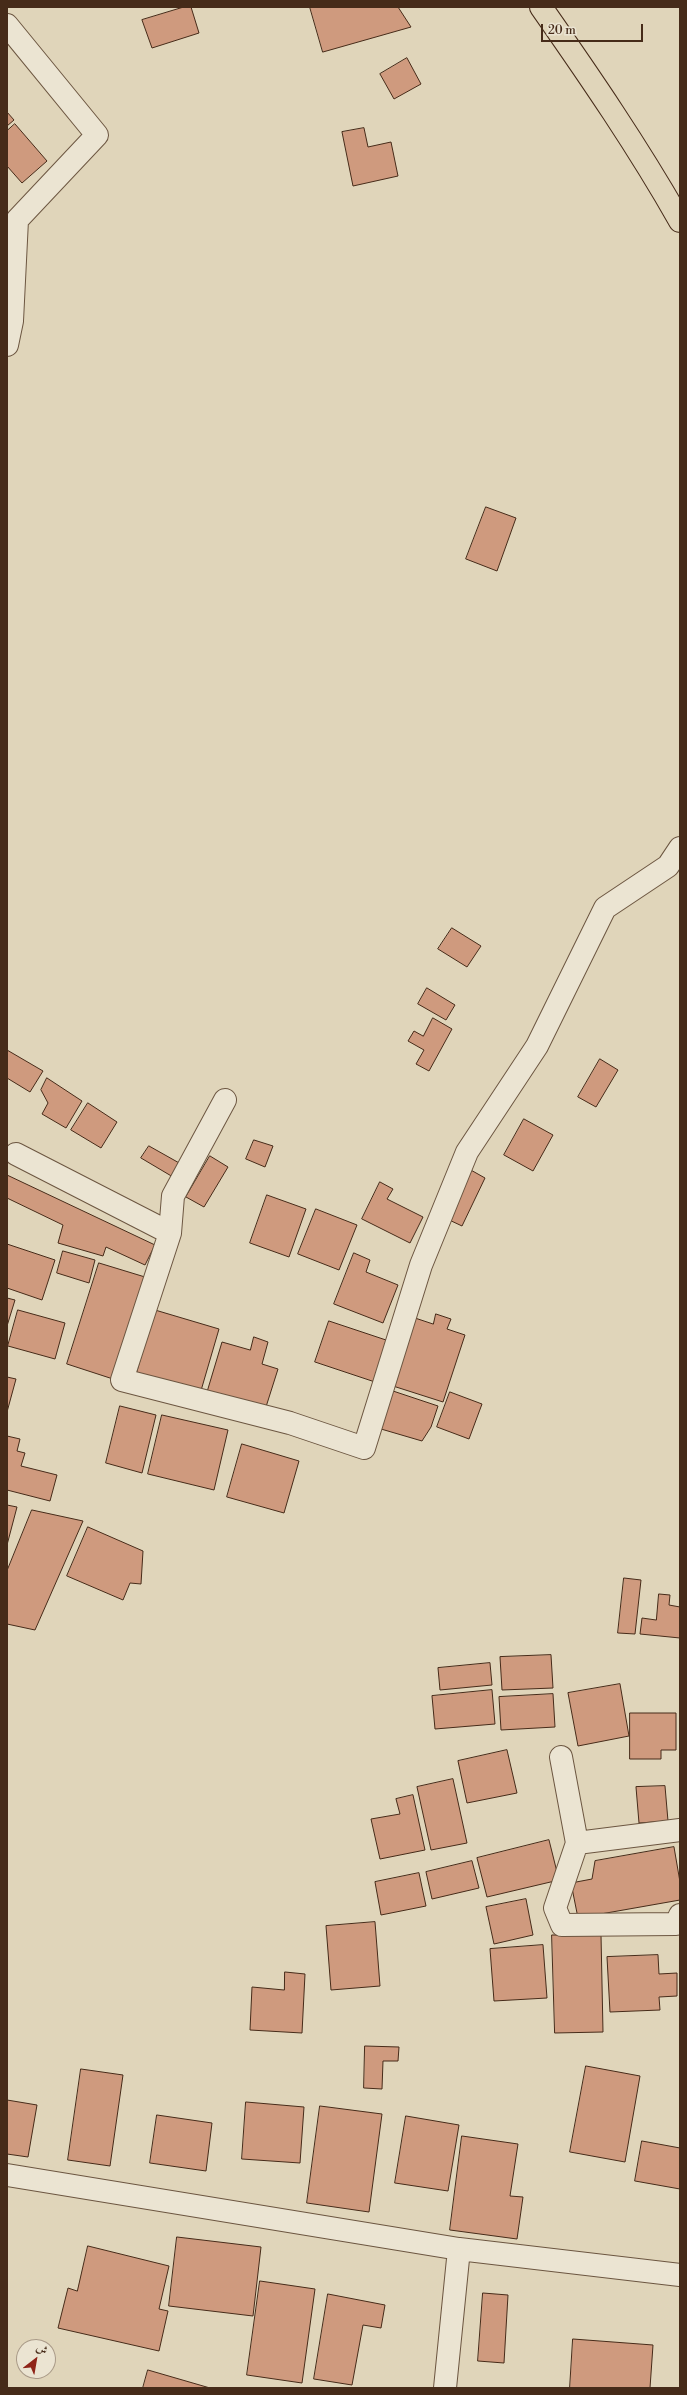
<!DOCTYPE html>
<html>
<head>
<meta charset="utf-8">
<style>
  body { margin:0 }
  #map { position:relative; width:687px; height:2395px; overflow:hidden; background:#e0d5ba; font-family:"Libre Bodoni",Amiri,serif }
  canvas { display:block }
  .frame { position:absolute; inset:0; border:8px solid #462b19; pointer-events:none }
  .north { position:absolute; left:16px; top:2339px; width:40px; height:40px; box-sizing:border-box; background:#ebe4d2; border:1px solid #a99a88; border-radius:50%; rotate:31deg; font-size:11px; font-weight:700; line-height:16px; text-align:center; color:#462b19 }
  .north::after { content:''; display:block; margin:auto; width:14px; height:18px; background:#8f2418; clip-path:polygon(50% 0,100% 100%,50% 72%,0 100%) }
  .scale { position:absolute; left:541px; top:24px; width:102px; height:18px; box-sizing:border-box; border:2px solid #462b19; border-top:0; padding-left:5px; font-size:12px; line-height:14px; white-space:nowrap; color:#462b19; -webkit-text-stroke:3px #ebe4d2; paint-order:stroke }
</style>
</head>
<body>
<div id="map">
<canvas width="687" height="2395"></canvas>
<div class="frame"></div>
<div class="north">ش</div>
<div class="scale">20 m</div>
</div>
<script>
const context = document.querySelector('canvas').getContext('2d');
context.lineJoin = 'round';
function fillPath(path, color) { context.fillStyle = color; context.fill(path, 'evenodd'); }
function stroke(path, color, width, dash) { context.strokeStyle = color; context.lineWidth = width; context.lineCap = dash ? 'butt' : 'round'; context.setLineDash(dash || []); context.stroke(path); }
const building = new Path2D(`
  M 184,7 L 191,7 L 199,33 L 152,48 L 142,20 Z
  M 310,7 L 398,7 L 411,27 L 323,52 Z
  M 407,58 L 421,84 L 394,99 L 380,74 Z
  M 7,112 L 14,120 L 7,126 Z
  M 15,124 L 47,161 L 22,183 L 7,166 L 7,131 Z
  M 364,128 L 368,147 L 391,142 L 398,176 L 353,186 L 342,132 Z
  M 486,507 L 516,518 L 497,571 L 466,559 Z
  M 452,928 L 481,946 L 467,967 L 438,949 Z
  M 427,988 L 455,1005 L 446,1020 L 418,1004 Z
  M 433,1018 L 452,1029 L 429,1071 L 416,1064 L 424,1050 L 408,1041 L 414,1031 L 423,1036 Z
  M 7,1050 L 43,1071 L 30,1092 L 7,1078 Z
  M 600,1059 L 618,1070 L 596,1107 L 578,1097 Z
  M 47,1078 L 82,1101 L 66,1128 L 42,1114 L 48,1103 L 41,1090 Z
  M 88,1103 L 117,1122 L 101,1148 L 71,1130 Z
  M 524,1119 L 553,1135 L 533,1171 L 504,1155 Z
  M 254,1140 L 273,1146 L 265,1167 L 246,1159 Z
  M 149,1146 L 181,1164 L 173,1177 L 141,1158 Z
  M 210,1156 L 228,1167 L 204,1207 L 186,1197 Z
  M 469,1169 L 485,1178 L 462,1226 L 445,1218 Z
  M 7,1175 L 155,1245 L 145,1265 L 106,1247 L 103,1256 L 58,1243 L 63,1225 L 7,1198 Z
  M 380,1182 L 393,1189 L 387,1199 L 423,1217 L 410,1243 L 362,1219 Z
  M 267,1195 L 306,1209 L 289,1257 L 250,1243 Z
  M 316,1209 L 357,1225 L 339,1270 L 298,1254 Z
  M 7,1244 L 55,1260 L 42,1300 L 7,1288 Z
  M 63,1251 L 95,1260 L 89,1283 L 57,1273 Z
  M 354,1253 L 370,1260 L 366,1272 L 398,1285 L 383,1323 L 334,1304 Z
  M 99,1263 L 145,1277 L 113,1379 L 67,1364 Z
  M 7,1298 L 15,1300 L 7,1326 Z
  M 18,1310 L 65,1323 L 55,1359 L 8,1346 Z
  M 155,1310 L 219,1329 L 200,1394 L 136,1376 Z
  M 436,1314 L 451,1319 L 447,1329 L 465,1335 L 443,1402 L 393,1386 L 415,1318 L 433,1324 Z
  M 329,1321 L 389,1341 L 375,1382 L 315,1362 Z
  M 254,1337 L 268,1342 L 262,1364 L 278,1369 L 265,1410 L 207,1392 L 222,1342 L 250,1350 Z
  M 7,1377 L 16,1379 L 7,1412 Z
  M 393,1391 L 438,1406 L 431,1427 L 422,1441 L 381,1429 Z
  M 450,1392 L 482,1404 L 469,1439 L 437,1427 Z
  M 120,1406 L 156,1415 L 142,1473 L 106,1463 Z
  M 162,1415 L 228,1430 L 214,1490 L 148,1474 Z
  M 7,1436 L 20,1439 L 17,1451 L 25,1453 L 21,1466 L 57,1475 L 50,1501 L 7,1490 Z
  M 242,1444 L 299,1461 L 284,1513 L 227,1497 Z
  M 7,1505 L 17,1507 L 7,1545 Z
  M 32,1510 L 83,1521 L 35,1630 L 7,1624 L 7,1571 Z
  M 88,1527 L 143,1551 L 141,1584 L 130,1583 L 123,1600 L 67,1576 Z
  M 624,1578 L 641,1580 L 635,1634 L 618,1633 Z
  M 659,1594 L 670,1595 L 669,1605 L 680,1607 L 680,1638 L 640,1634 L 642,1618 L 656,1620 Z
  M 551,1655 L 553,1688 L 502,1690 L 500,1657 Z
  M 490,1663 L 492,1685 L 440,1690 L 438,1668 Z
  M 620,1684 L 629,1736 L 578,1746 L 568,1693 Z
  M 492,1690 L 495,1724 L 435,1729 L 432,1696 Z
  M 553,1694 L 555,1727 L 501,1730 L 499,1697 Z
  M 630,1713 L 676,1713 L 676,1750 L 661,1750 L 661,1759 L 630,1759 Z
  M 507,1750 L 517,1793 L 467,1803 L 458,1761 Z
  M 453,1779 L 467,1843 L 431,1850 L 417,1787 Z
  M 665,1786 L 668,1821 L 639,1823 L 636,1787 Z
  M 413,1795 L 425,1850 L 380,1859 L 371,1819 L 400,1814 L 396,1799 Z
  M 549,1840 L 559,1880 L 487,1897 L 477,1858 Z
  M 674,1847 L 680,1882 L 680,1900 L 578,1918 L 571,1883 L 592,1879 L 595,1861 Z
  M 472,1861 L 479,1888 L 432,1899 L 426,1872 Z
  M 419,1873 L 426,1906 L 381,1915 L 375,1882 Z
  M 526,1899 L 533,1935 L 494,1944 L 486,1907 Z
  M 375,1922 L 380,1986 L 331,1990 L 326,1926 Z
  M 552,1935 L 601,1935 L 603,2032 L 555,2033 Z
  M 543,1945 L 547,1998 L 494,2001 L 490,1949 Z
  M 658,1955 L 659,1974 L 677,1973 L 677,1996 L 659,1997 L 660,2010 L 610,2012 L 607,1957 Z
  M 285,1972 L 305,1974 L 302,2033 L 250,2030 L 252,1987 L 284,1990 Z
  M 365,2046 L 399,2047 L 398,2061 L 383,2061 L 382,2089 L 364,2088 Z
  M 586,2066 L 640,2076 L 625,2162 L 570,2152 Z
  M 81,2069 L 123,2075 L 110,2166 L 68,2160 Z
  M 7,2100 L 37,2105 L 28,2157 L 7,2154 Z
  M 246,2102 L 304,2107 L 300,2163 L 242,2159 Z
  M 320,2106 L 382,2114 L 369,2212 L 307,2203 Z
  M 157,2115 L 212,2123 L 206,2171 L 150,2163 Z
  M 406,2116 L 459,2125 L 448,2191 L 395,2183 Z
  M 462,2136 L 518,2144 L 510,2196 L 523,2197 L 517,2239 L 450,2230 Z
  M 642,2141 L 680,2148 L 680,2189 L 635,2181 Z
  M 177,2237 L 261,2247 L 253,2316 L 169,2306 Z
  M 88,2246 L 169,2266 L 159,2309 L 168,2311 L 159,2351 L 58,2328 L 68,2288 L 77,2291 Z
  M 260,2281 L 315,2289 L 302,2383 L 247,2375 Z
  M 483,2293 L 508,2295 L 504,2363 L 478,2361 Z
  M 328,2294 L 385,2305 L 381,2328 L 363,2325 L 352,2385 L 314,2379 Z
  M 573,2339 L 653,2345 L 650,2388 L 570,2388 Z
  M 148,2370 L 210,2388 L 143,2388 Z`);
const street = new Path2D(`
  M 7,25 L 97,135 L 17,220 L 12,321 L 7,345
  M 225,1100 L 173,1196 L 170,1233 L 122,1380 L 290,1423 L 364,1448 L 421,1265 L 467,1152 L 537,1046 L 605,908 L 668,866 L 680,848
  M 16,1154 L 170,1233
  M 561,1757 L 577,1843 L 555,1908 L 562,1925 L 676,1924 L 680,1915
  M 577,1843 L 680,1830
  M 7,2175 L 459,2249 L 680,2275
  M 445,2388 L 459,2249`);
const primary = new Path2D(`
  M 541,7 C 590,77 638,147 680,221`);
fillPath(building, '#cf9a7e');
stroke(building, '#462b19', 1);
stroke(street, '#6c5641', 24);
stroke(primary, '#462b19', 24);
stroke(street, '#ebe4d2', 22);
stroke(primary, '#e0d5ba', 22);
</script>
</body>
</html>
